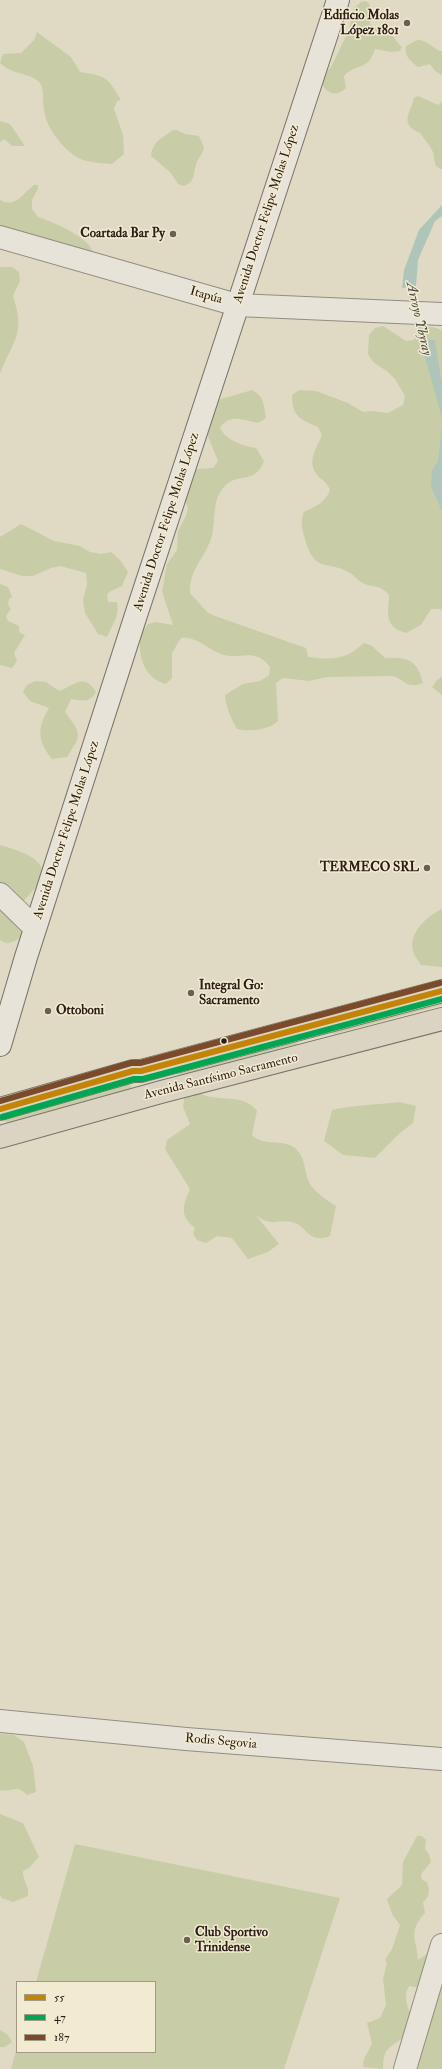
<!DOCTYPE html>
<html>
<head>
<meta charset="utf-8">
<style>
  body { margin:0 }
  #map { position:relative; width:442px; height:2069px; overflow:hidden; background:#e0dac4; font-family:"IM FELL Double Pica",serif }
  canvas { display:block }
  .legend { position:absolute; left:16px; top:1981px; width:140px; height:72px; box-sizing:border-box; background:#f3ebd1; border:1px solid #a39987; margin:0; padding:5px 7px; list-style:none; font-size:12px; color:#2b1d18 }
  .legend li { display:flex; align-items:center; gap:8px; height:20px }
  .legend b { width:20px; border:1px solid #a39987 }
</style>
</head>
<body>
<div id="map">
<canvas width="442" height="2069"></canvas>
<ul class="legend">
<li><b style="height:5px;background:#c48406"></b>55</li>
<li><b style="height:5px;background:#00a651"></b>47</li>
<li><b style="height:5px;background:#7a4b2a"></b>187</li>
</ul>
</div>
<script>
const context = document.querySelector('canvas').getContext('2d');
context.lineJoin = 'round';
function fillPath(path, color) { context.fillStyle = color; context.fill(path, 'evenodd'); }
function stroke(path, color, width, dash) { context.strokeStyle = color; context.lineWidth = width; context.lineCap = dash ? 'butt' : 'round'; context.setLineDash(dash || []); context.stroke(path); }
function label(font, color, halo, rows, align = 'center') {
  context.font = font + ' "IM FELL Double Pica",serif'; context.lineWidth = 3; context.setLineDash([]); context.textBaseline = 'middle'; context.strokeStyle = halo; context.fillStyle = color; for (const [text, x, y, turn = 0] of rows) {
    context.save(); context.translate(x, y); context.rotate((+turn || 0) * Math.PI / 180); context.textAlign = isNaN(turn) ? turn : align; if (halo) context.strokeText(text, 0, 0); context.fillText(text, 0, 0); context.restore();
  }
}
const green = new Path2D(`
  M 365,1 L 369,3 L 371,11 L 370,24 C 377,31 382,28 390,33 C 391,33 399,45 402,47 L 400,51 L 391,52 L 375,49 C 368,72 355,63 344,76 L 346,88 C 337,97 327,94 322,84 L 324,75 L 331,67 L 349,30 L 354,8 L 361,2 Z
  M 37,32 L 71,57 L 80,72 C 107,76 107,77 121,100 L 117,101 L 114,109 L 123,135 L 124,154 L 112,164 C 104,163 95,163 87,161 C 68,157 46,129 44,110 C 42,101 45,91 40,83 C 32,73 12,75 0,63 L 3,54 L 21,53 L 34,40 Z
  M 417,40 C 430,40 434,51 442,51 L 442,75 L 435,71 L 430,64 L 418,67 C 410,61 404,56 406,46 Z
  M 418,96 L 438,105 L 442,101 L 442,169 L 437,167 C 433,162 435,157 433,152 C 431,147 423,137 420,133 C 398,124 411,112 414,98 Z
  M 0,121 L 10,124 L 25,146 L 12,146 L 4,139 L 0,142 Z
  M 173,130 L 177,130 L 185,134 L 199,136 L 204,147 C 203,154 197,159 196,165 C 193,175 195,183 183,186 L 178,184 L 171,173 L 151,156 C 153,141 161,139 173,130 Z
  M 34,185 L 38,185 L 38,189 L 32,200 L 32,209 L 38,217 C 53,222 92,238 94,255 L 0,232 L 0,200 C 16,208 21,195 34,185 Z
  M 0,267 L 12,267 L 19,272 L 20,281 L 13,296 C 26,336 13,339 0,374 Z
  M 383,326 L 406,341 L 414,340 L 417,331 C 426,325 432,326 442,330 L 442,611 L 440,609 L 431,609 L 421,625 L 406,633 C 384,627 388,614 389,595 C 380,585 377,588 365,584 C 359,582 355,576 350,573 C 327,559 315,575 305,539 C 302,529 300,522 304,512 C 316,506 325,503 330,490 C 327,483 323,481 318,476 C 306,463 316,449 322,435 L 318,427 C 300,419 292,417 292,395 L 299,390 L 316,391 L 348,403 L 363,412 L 371,411 L 388,413 L 403,405 L 405,396 L 395,379 L 388,372 L 373,362 L 368,354 L 369,335 L 375,328 Z
  M 252,390 C 264,396 264,405 266,418 L 258,423 C 243,420 230,413 220,428 C 226,440 243,446 256,448 L 264,461 C 255,484 241,473 227,484 C 210,498 217,522 211,539 C 204,559 189,570 190,593 L 207,612 L 215,616 L 306,648 L 308,657 C 334,660 345,660 364,643 L 372,646 L 385,658 C 407,657 417,659 423,683 C 405,690 406,679 392,676 L 327,677 L 309,681 L 283,678 L 276,683 L 278,721 C 269,730 250,732 237,729 C 231,718 226,708 225,695 L 243,684 L 260,681 L 269,675 L 270,667 C 254,646 240,661 221,654 C 207,649 197,636 181,638 L 172,653 L 172,678 L 166,684 C 146,679 138,659 140,638 C 141,633 145,628 148,624 L 156,622 L 173,625 L 162,591 L 167,564 L 177,550 L 178,531 L 186,516 L 188,507 L 183,498 L 188,473 L 196,469 L 213,468 L 218,461 L 201,419 L 208,403 Z
  M 21,524 L 54,541 L 80,546 L 90,552 L 101,554 L 111,552 L 121,561 L 128,572 L 122,586 L 111,591 L 107,595 L 108,602 L 117,602 C 120,616 112,625 107,637 L 98,634 L 85,613 L 83,600 L 87,584 L 86,573 L 60,566 L 51,568 L 33,576 L 22,576 L 0,569 L 0,537 Z
  M 0,584 L 8,587 L 12,597 L 9,599 L 8,605 L 11,609 L 6,616 L 8,621 L 19,626 L 19,632 L 25,635 L 14,653 L 17,661 L 12,668 L 0,665 Z
  M 442,677 L 442,695 L 432,687 L 437,680 Z
  M 35,681 L 46,682 L 59,691 C 74,686 84,672 96,692 C 90,703 83,701 71,699 L 65,712 C 81,734 83,733 67,757 L 52,759 C 37,740 37,728 49,708 L 30,701 L 23,692 L 27,685 Z
  M 0,845 C 16,850 54,859 39,883 C 34,891 26,897 21,905 C 22,917 29,938 12,942 C 8,944 4,943 0,940 Z
  M 442,909 L 442,967 L 421,965 C 419,961 414,956 413,951 C 408,933 427,916 442,909 Z
  M 442,999 L 442,1005 L 334,1034 L 332,1032 L 331,1030 Z
  M 297,1040 L 298,1042 L 296,1045 L 180,1076 L 177,1073 Z
  M 128,1084 L 132,1087 L 130,1090 L 7,1123 L 4,1120 L 6,1117 Z
  M 193,1091 C 199,1093 205,1096 211,1097 C 227,1100 247,1096 257,1111 L 252,1135 C 265,1148 285,1137 297,1150 C 306,1160 304,1171 309,1182 C 312,1190 329,1202 336,1206 L 330,1236 C 307,1245 307,1224 291,1222 C 275,1219 271,1228 255,1214 L 279,1244 L 268,1252 L 248,1259 L 232,1238 L 217,1236 L 206,1243 L 197,1240 L 193,1234 L 195,1228 C 179,1216 183,1205 190,1189 L 165,1149 L 167,1140 L 190,1124 L 183,1107 L 185,1093 Z
  M 399,1102 L 416,1106 L 413,1123 L 400,1133 L 375,1158 L 343,1155 L 324,1141 L 332,1110 C 353,1105 376,1105 399,1102 Z
  M 0,1734 L 14,1735 L 24,1742 L 33,1766 L 36,1792 L 27,1795 C 16,1783 13,1793 0,1790 Z
  M 0,1814 L 23,1823 L 39,1857 L 29,1868 L 23,1871 C 22,1880 30,1886 28,1896 L 13,1902 L 2,1898 L 0,1895 Z
  M 417,1836 L 422,1836 L 426,1840 L 425,1849 L 429,1854 L 431,1862 L 421,1874 L 422,1880 L 427,1882 C 430,1890 430,1897 423,1902 L 425,1913 C 407,1933 417,1939 418,1960 L 433,1950 L 442,1948 L 442,2069 L 393,2069 L 395,2062 L 410,2051 L 429,2023 L 433,2015 L 434,1997 L 420,1988 L 409,1986 C 400,2002 414,2011 411,2027 C 408,2040 390,2042 385,2054 C 383,2058 383,2064 383,2069 L 363,2067 L 364,2059 L 372,2044 L 367,2023 L 380,2018 L 386,2005 L 383,1979 L 387,1963 L 385,1960 L 392,1949 L 400,1925 L 392,1914 L 387,1899 L 402,1885 L 403,1862 Z
  M 75,1844 L 340,1898 L 284,2069 L 11,2069 L 17,2047 L 17,2052 L 155,2052 L 155,1982 L 36,1982 Z
  M 0,2030 L 8,2035 L 12,2042 L 5,2047 L 0,2047 Z`);
const water = new Path2D(`
  M 442,205 L 442,216 L 435,221 L 418,260 L 416,286 L 402,288 L 404,270 L 419,230 Z
  M 420,339 L 435,340 L 442,385 L 442,418 Z
  M 442,425 L 442,511 L 431,487 L 432,470 L 438,461 Z`);
const stream = new Path2D(`
  M 408,279 L 423,346`);
const minor = new Path2D(`
  M 0,894 L 35,928
  M 0,1721 L 186,1739 L 442,1759
  M 405,2069 L 442,1945`);
const tertiary = new Path2D(`
  M 0,237 L 237,305 L 442,314`);
const secondary = new Path2D(`
  M 0,1045 L 26,957 L 136,615 L 338,0`);
const primary = new Path2D(`
  M 0,1109 L 133,1071 L 141,1071 L 442,991
  M 0,1137 L 161,1092 L 442,1019`);
const bus1 = new Path2D(`
  M 0,1109 L 133,1071 L 141,1071 L 442,991`);
const bus2 = new Path2D(`
  M 2,1117 L 134,1079 L 143,1079 L 442,999`);
const bus3 = new Path2D(`
  M 0,1101 L 131,1063 L 140,1063 L 440,983`);
const markers = [
  [407,23,4,"#6a5f54"],
  [173,234,4,"#6a5f54"],
  [427,868,4,"#6a5f54"],
  [191,993,4,"#6a5f54"],
  [48,1011,4,"#6a5f54"],
  [224,1041,3.5,"#2b1d18"],
  [187,1940,4,"#6a5f54"]
];
const poiNames = [
  ["Edificio Molas",399,16],
  ["López 1801",399,31],
  ["Coartada Bar Py",165,234],
  ["TERMECO SRL",419,868],
  ["Integral Go:",199,986,"left"],
  ["Sacramento",199,1001,"left"],
  ["Ottoboni",56,1011,"left"],
  ["Club Sportivo",195,1933,"left"],
  ["Trinidense",195,1948,"left"]
];
const streetNames = [
  ["Avenida Doctor Felipe Molas López",267,214,-72],
  ["Itapúa",206,296,16],
  ["Avenida Doctor Felipe Molas López",167,522,-72],
  ["Avenida Doctor Felipe Molas López",67,830,-72],
  ["Avenida Santísimo Sacramento",221,1077,-14],
  ["Rodis Segovia",221,1742,5]
];
const waterNames = [
  ["Arroyo Ybyray",418,319,77]
];
fillPath(green, '#c8cda7');
fillPath(water, '#afc5b9');
stroke(stream, '#afc5b9', 6);
stroke(minor, '#928d80', 24);
stroke(tertiary, '#928d80', 24);
stroke(secondary, '#797469', 24);
stroke(primary, '#797469', 24);
stroke(minor, '#e7e3d8', 22);
stroke(tertiary, '#e7e3d8', 22);
stroke(secondary, '#e7e3d8', 22);
stroke(primary, '#dbd4c3', 22);
stroke(bus1, '#c48406', 6);
stroke(bus2, '#00a651', 6);
stroke(bus3, '#7a4b2a', 6);
for (const [x, y, r, color] of markers) { const dot = new Path2D(); dot.arc(x, y, r, 0, 2 * Math.PI); context.fillStyle = color; context.fill(dot); stroke(dot, '#f3ebd1', 1.5); }
label('bold 13px', '#2b1d18', '#f3ebd1', poiNames, 'right');
label('13px', '#2b1d18', '#f3ebd1', streetNames);
label('italic 14px', '#4c4d47', '#f3ebd1', waterNames);
</script>
</body>
</html>
